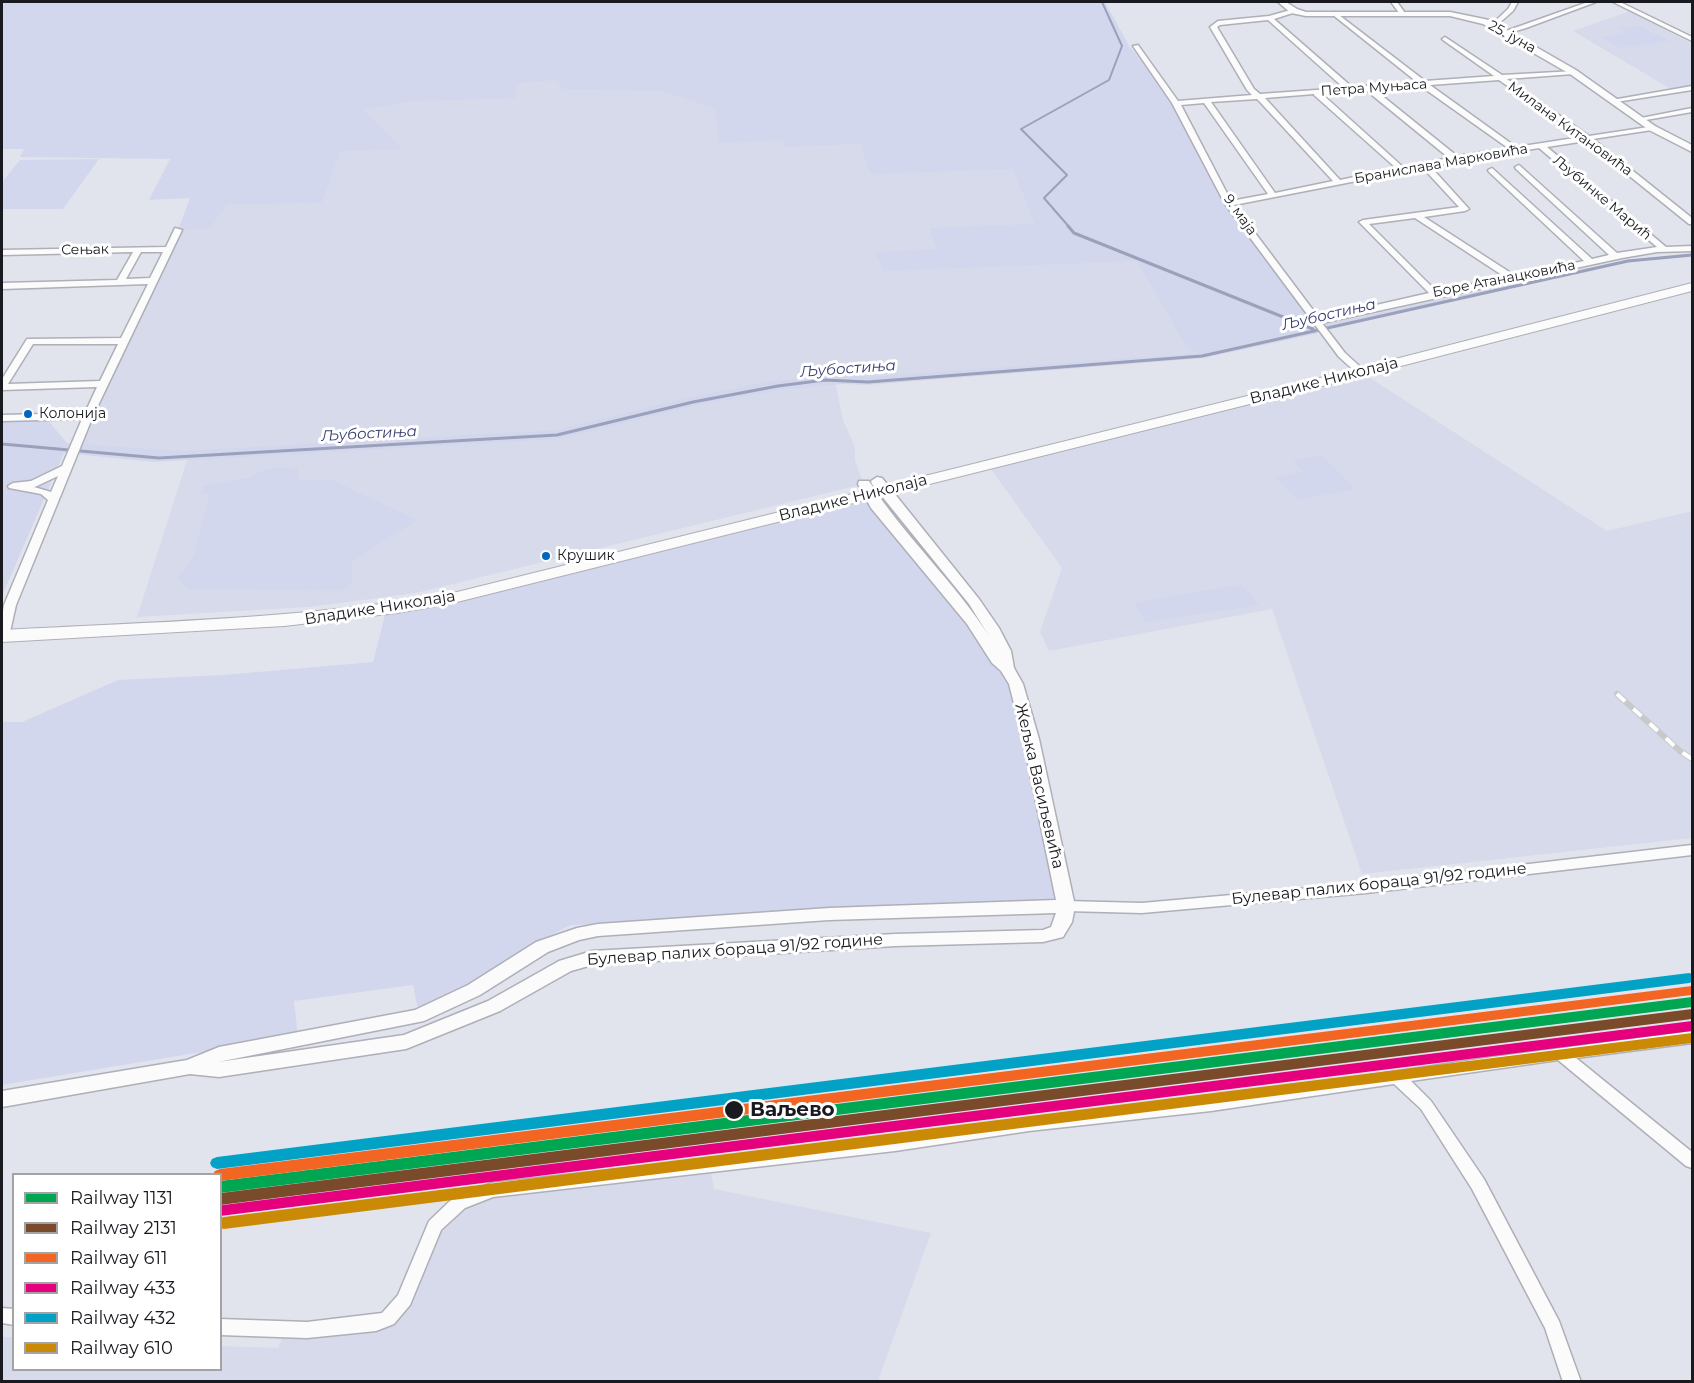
<!DOCTYPE html>
<html>
<head>
<meta charset="utf-8">
<style>
  body { margin:0 }
  #map { position:relative; width:1694px; height:1383px; overflow:hidden; background:#e2e4ed; font-family:Montserrat,sans-serif }
  canvas { display:block }
  .frame { position:absolute; inset:0; border:3px solid #191a20; pointer-events:none }
  .legend { position:absolute; left:12px; top:1173px; width:210px; height:198px; box-sizing:border-box; background:#fff; border:2px solid #a3a3a6; margin:0; padding:8px 10px; list-style:none; font-size:18px; color:#191a20 }
  .legend li { display:flex; align-items:center; gap:12px; height:30px }
  .legend b { width:30px; border:2px solid #a3a3a6 }
</style>
</head>
<body>
<div id="map">
<canvas width="1694" height="1383"></canvas>
<div class="frame"></div>
<ul class="legend">
<li><b style="height:8px;background:#00a651"></b>Railway 1131</li>
<li><b style="height:8px;background:#7a4b2a"></b>Railway 2131</li>
<li><b style="height:8px;background:#f26522"></b>Railway 611</li>
<li><b style="height:8px;background:#e5007d"></b>Railway 433</li>
<li><b style="height:8px;background:#01a2c5"></b>Railway 432</li>
<li><b style="height:8px;background:#cb8a06"></b>Railway 610</li>
</ul>
</div>
<script>
const context = document.querySelector('canvas').getContext('2d');
context.lineJoin = 'round';
function fillPath(path, color) { context.fillStyle = color; context.fill(path, 'evenodd'); }
function stroke(path, color, width, dash) { context.strokeStyle = color; context.lineWidth = width; context.lineCap = dash ? 'butt' : 'round'; context.setLineDash(dash || []); context.stroke(path); }
function label(font, color, halo, rows, align = 'center') {
  context.font = font + ' Montserrat,sans-serif'; context.lineWidth = 6; context.setLineDash([]); context.textBaseline = 'middle'; context.strokeStyle = halo; context.fillStyle = color; for (const [text, x, y, turn = 0] of rows) {
    context.save(); context.translate(x, y); context.rotate((+turn || 0) * Math.PI / 180); context.textAlign = isNaN(turn) ? turn : align; if (halo) context.strokeText(text, 0, 0); context.fillText(text, 0, 0); context.restore();
  }
}
const built = new Path2D(`
  M 2,2 L 1105,2 L 1129,46 L 1176,103 L 1200,353 L 827,381 L 836,386 L 843,420 L 855,447 L 855,461 L 864,484 L 416,593 L 309,607 L 137,617 L 188,457 L 74,450 L 214,156 Z
  M 1630,11 L 1692,44 L 1692,88 L 1674,91 L 1573,31 Z
  M 1361,372 L 1607,531 L 1692,511 L 1692,838 L 1362,874 L 1272,609 L 1049,651 L 1040,632 L 1062,568 L 988,465 Z
  M 710,1166 L 714,1189 L 931,1233 L 878,1381 L 2,1382 L 2,1337 L 13,1337 L 14,1370 L 220,1370 L 221,1346 L 278,1348 L 285,1330 L 388,1319 L 435,1226 L 492,1190 Z`);
const green = new Path2D(`
  M 2,2 L 1105,2 L 1129,46 L 1176,103 L 1230,204 L 1318,321 L 1307,328 L 1626,260 L 1692,253 L 1692,256 L 1630,262 L 1333,326 L 1319,333 L 1204,358 L 866,385 L 845,384 L 786,389 L 697,405 L 558,439 L 154,462 L 64,453 L 2,596 L 2,418 L 45,417 L 67,443 L 182,451 L 557,430 L 683,399 L 770,381 L 848,375 L 867,377 L 1198,353 L 1187,347 L 1137,261 L 884,271 L 874,252 L 937,249 L 929,228 L 1035,224 L 1013,169 L 870,174 L 861,144 L 785,147 L 783,140 L 719,143 L 715,108 L 661,91 L 563,89 L 557,80 L 517,83 L 515,98 L 413,101 L 364,110 L 403,149 L 340,151 L 321,203 L 227,204 L 209,229 L 178,230 L 190,198 L 149,200 L 170,159 L 20,157 L 24,149 L 2,149 Z
  M 1639,26 L 1669,41 L 1621,48 L 1600,37 L 1627,33 L 1619,28 Z
  M 99,159 L 63,209 L 2,209 L 2,182 L 20,160 Z
  M 1322,455 L 1356,489 L 1298,500 L 1276,477 L 1304,472 L 1293,460 Z
  M 298,467 L 298,477 L 300,481 L 332,480 L 417,520 L 354,560 L 351,564 L 353,579 L 346,590 L 188,589 L 178,578 L 194,555 L 210,493 L 200,493 L 204,486 L 247,478 L 266,469 Z
  M 869,494 L 1007,668 L 1066,906 L 571,925 L 523,949 L 504,967 L 418,1010 L 413,985 L 294,1001 L 298,1036 L 2,1085 L 2,722 L 22,722 L 118,680 L 223,675 L 373,662 L 386,611 Z
  M 1241,584 L 1259,605 L 1147,622 L 1134,603 Z`);
const streamFar1 = new Path2D(`
  M 1070,228 L 1044,198 L 1067,175 L 1021,129 L 1109,80 L 1122,46 L 1102,2`);
const stream = new Path2D(`
  M 1068,226 L 1074,233 L 1313,329
  M 2,444 L 159,458 L 557,435 L 693,402 L 778,386 L 825,380 L 868,382 L 1202,356 L 1628,261 L 1692,255`);
const minor = new Path2D(`
  M 1391,2 L 1397,2 L 1405,13 L 1404,14 L 1400,14 Z
  M 1512,2 L 1518,2 L 1513,11 L 1496,26 L 1492,26 L 1492,24 L 1508,9 Z
  M 1588,2 L 1596,2 L 1526,28 L 1506,34 L 1503,32 Z
  M 1613,2 L 1620,2 L 1692,37 L 1692,41 Z
  M 1294,9 L 1296,10 L 1296,12 L 1274,19 L 1352,87 L 1417,82 L 1333,15 L 1332,14 L 1335,12 L 1425,81 L 1494,76 L 1443,40 L 1442,39 L 1445,37 L 1502,75 L 1575,71 L 1576,72 L 1573,74 L 1507,79 L 1589,136 L 1655,126 L 1656,128 L 1652,130 L 1593,139 L 1692,218 L 1692,224 L 1689,224 L 1586,141 L 1547,147 L 1666,247 L 1692,246 L 1692,251 L 1657,252 L 1622,258 L 1322,323 L 1345,353 L 1366,372 L 1361,375 L 1358,374 L 1339,357 L 1225,204 L 1172,103 L 1133,46 L 1138,45 L 1178,101 L 1252,95 L 1247,90 L 1210,27 L 1218,21 L 1269,16 ZM 1268,20 L 1344,88 L 1260,94 L 1254,89 L 1217,27 L 1220,25 ZM 1499,80 L 1581,137 L 1516,147 L 1430,85 ZM 1422,87 L 1508,148 L 1457,156 L 1375,90 ZM 1367,91 L 1449,158 L 1403,167 L 1322,94 ZM 1314,94 L 1314,95 L 1396,168 L 1340,180 L 1265,98 ZM 1257,99 L 1260,102 L 1333,181 L 1275,193 L 1211,102 ZM 1204,103 L 1268,194 L 1231,201 L 1181,105 ZM 1539,148 L 1657,247 L 1617,253 L 1519,165 L 1515,167 L 1516,169 L 1609,255 L 1592,259 L 1492,168 L 1488,170 L 1489,172 L 1584,261 L 1514,275 L 1424,217 L 1465,211 L 1469,209 L 1430,166 ZM 1423,168 L 1459,207 L 1363,220 L 1359,222 L 1429,293 L 1319,318 L 1234,205 ZM 1415,218 L 1505,277 L 1437,292 L 1369,224 Z
  M 1692,86 L 1692,90 L 1616,102 L 1612,100 Z
  M 1692,108 L 1692,112 L 1640,121 L 1636,119 Z
  M 175,228 L 182,230 L 93,416 L 16,605 L 9,636 L 7,638 L 2,639 L 2,617 L 4,605 L 48,500 L 41,494 L 9,488 L 8,486 L 13,483 L 31,481 L 62,466 L 82,419 L 2,421 L 2,415 L 85,413 L 97,387 L 2,390 L 2,379 L 27,339 L 121,338 L 148,284 L 2,289 L 2,283 L 117,280 L 133,252 L 2,255 L 2,250 L 166,247 ZM 141,252 L 163,252 L 150,278 L 126,279 ZM 33,344 L 118,344 L 100,381 L 8,384 ZM 58,476 L 51,492 L 34,487 L 37,486 Z
  M 1692,845 L 1692,855 L 1366,893 L 1142,913 L 1066,911 L 1061,910 L 1059,906 L 1061,902 L 1066,901 L 1142,903 L 1366,883 Z
  M 1692,1031 L 1692,1043 L 1576,1058 L 1692,1152 L 1692,1168 L 1686,1166 L 1558,1060 L 1411,1081 L 1431,1101 L 1484,1179 L 1559,1321 L 1581,1382 L 1563,1382 L 1545,1328 L 1472,1189 L 1421,1109 L 1394,1084 L 1211,1111 L 1029,1131 L 895,1151 L 493,1197 L 465,1208 L 441,1230 L 410,1305 L 394,1324 L 376,1331 L 307,1338 L 220,1335 L 220,1319 L 307,1322 L 382,1313 L 398,1295 L 429,1221 L 453,1198 L 492,1183 L 895,1139 L 1029,1119 L 1211,1099 L 1493,1057 Z
  M 2,1308 L 14,1309 L 14,1325 L 2,1323 Z`);
const tertiary = new Path2D(`
  M 1278,2 L 1286,2 L 1297,9 L 1306,12 L 1450,12 L 1489,20 L 1576,70 L 1655,126 L 1692,145 L 1692,152 L 1649,130 L 1570,74 L 1483,24 L 1450,16 L 1306,16 L 1291,13 Z
  M 877,477 L 882,478 L 979,599 L 999,628 L 1011,651 L 1014,668 L 1023,684 L 1039,739 L 1075,906 L 1072,922 L 1063,937 L 1043,942 L 895,946 L 592,965 L 571,971 L 500,1011 L 406,1049 L 219,1077 L 190,1074 L 2,1107 L 2,1091 L 187,1060 L 219,1047 L 415,1010 L 468,985 L 536,942 L 577,928 L 598,924 L 829,908 L 1056,900 L 1023,739 L 1009,684 L 1001,671 L 992,663 L 967,624 L 871,508 L 858,484 L 859,481 L 869,481 C 904,536 954,581 989,636 L 969,604 L 872,484 L 871,481 ZM 1056,913 L 1051,927 L 1043,930 L 895,934 L 592,951 L 559,961 L 488,1001 L 404,1035 L 218,1062 L 424,1021 L 480,995 L 548,952 L 579,940 L 598,936 L 829,920 Z`);
const primary = new Path2D(`
  M 1692,283 L 1692,291 L 1366,375 L 453,603 L 397,613 L 284,626 L 2,642 L 2,630 C 153,622 304,619 453,593 L 1356,369 Z`);
const rail = new Path2D(`
  M 1617,694 L 1680,751 L 1692,759`);
const rail1 = new Path2D(`
  M 1692,997 L 1692,1007 L 220,1193 L 220,1181 Z`);
const rail2 = new Path2D(`
  M 1692,1009 L 1692,1019 L 220,1205 L 221,1193 Z`);
const rail3 = new Path2D(`
  M 1692,986 L 1692,994 L 1691,995 L 220,1181 L 220,1174 L 213,1174 L 215,1171 L 220,1169 Z`);
const rail4 = new Path2D(`
  M 1692,1021 L 1692,1031 L 220,1216 L 220,1206 L 223,1205 Z`);
const rail5 = new Path2D(`
  M 1689,973 L 1692,974 L 1692,982 L 1689,983 L 217,1169 L 212,1167 L 210,1163 L 212,1159 L 217,1157 Z`);
const rail6 = new Path2D(`
  M 1692,1033 L 1692,1043 L 224,1229 L 220,1228 L 220,1218 L 224,1217 Z`);
const markers = [
  [28,414,5,"#0065bd"],
  [546,556,5,"#0065bd"],
  [734,1110,10,"#191a20"]
];
const farStreetnames = [
  ["25. јуна",1512,37,29],
  ["Петра Муњаса",1374,88,-4],
  ["Милана Китановића",1570,129,36],
  ["Бранислава Марковића",1441,164,-10],
  ["Љубинке Марић",1602,198,40],
  ["9. маја",1240,215,55],
  ["Сењак",85,250,-1],
  ["Боре Атанацковића",1504,279,-11]
];
const busNames = [
  ["Колонија",39,414],
  ["Крушик",557,556]
];
const farWaternames = [
  ["Љубостиња",1329,315,-13],
  ["Љубостиња",848,369,-4],
  ["Љубостиња",369,434,-3]
];
const streetNames = [
  ["Владике Николаја",1324,381,-14],
  ["Владике Николаја",853,498,-14],
  ["Владике Николаја",380,608,-9],
  ["Жељка Васиљевића",1039,786,77],
  ["Булевар палих бораца 91/92 године",1379,884,-6],
  ["Булевар палих бораца 91/92 године",735,950,-4]
];
const nearStopnames = [
  ["Ваљево",750,1110]
];
fillPath(built, '#d6daeb');
fillPath(green, '#d3d7ed');
stroke(streamFar1, '#9ba1bb', 2);
stroke(stream, '#9ba1bb', 3);
stroke(minor, '#aeafb7', 3);
stroke(tertiary, '#aeafb7', 3);
stroke(primary, '#aeafb7', 2);
fillPath(minor, '#fbfbfc');
fillPath(tertiary, '#fbfbfc');
fillPath(primary, '#fbfbfc');
stroke(rail, '#c8c9cb', 6);
stroke(rail, '#fff', 4, [11]);
fillPath(rail1, '#00a651');
fillPath(rail2, '#7a4b2a');
fillPath(rail3, '#f26522');
fillPath(rail4, '#e5007d');
fillPath(rail5, '#01a2c5');
fillPath(rail6, '#cb8a06');
for (const [x, y, r, color] of markers) { const dot = new Path2D(); dot.arc(x, y, r, 0, 2 * Math.PI); context.fillStyle = color; context.fill(dot); stroke(dot, '#fff', 2); }
label('14px', '#191a20', '#fff', farStreetnames);
label('14px', '#191a20', '#fff', busNames, 'left');
label('italic 15px', '#3a4071', '#fff', farWaternames);
label('16px', '#191a20', '#fff', streetNames);
label('bold 20px', '#191a20', '#fff', nearStopnames, 'left');
</script>
</body>
</html>
